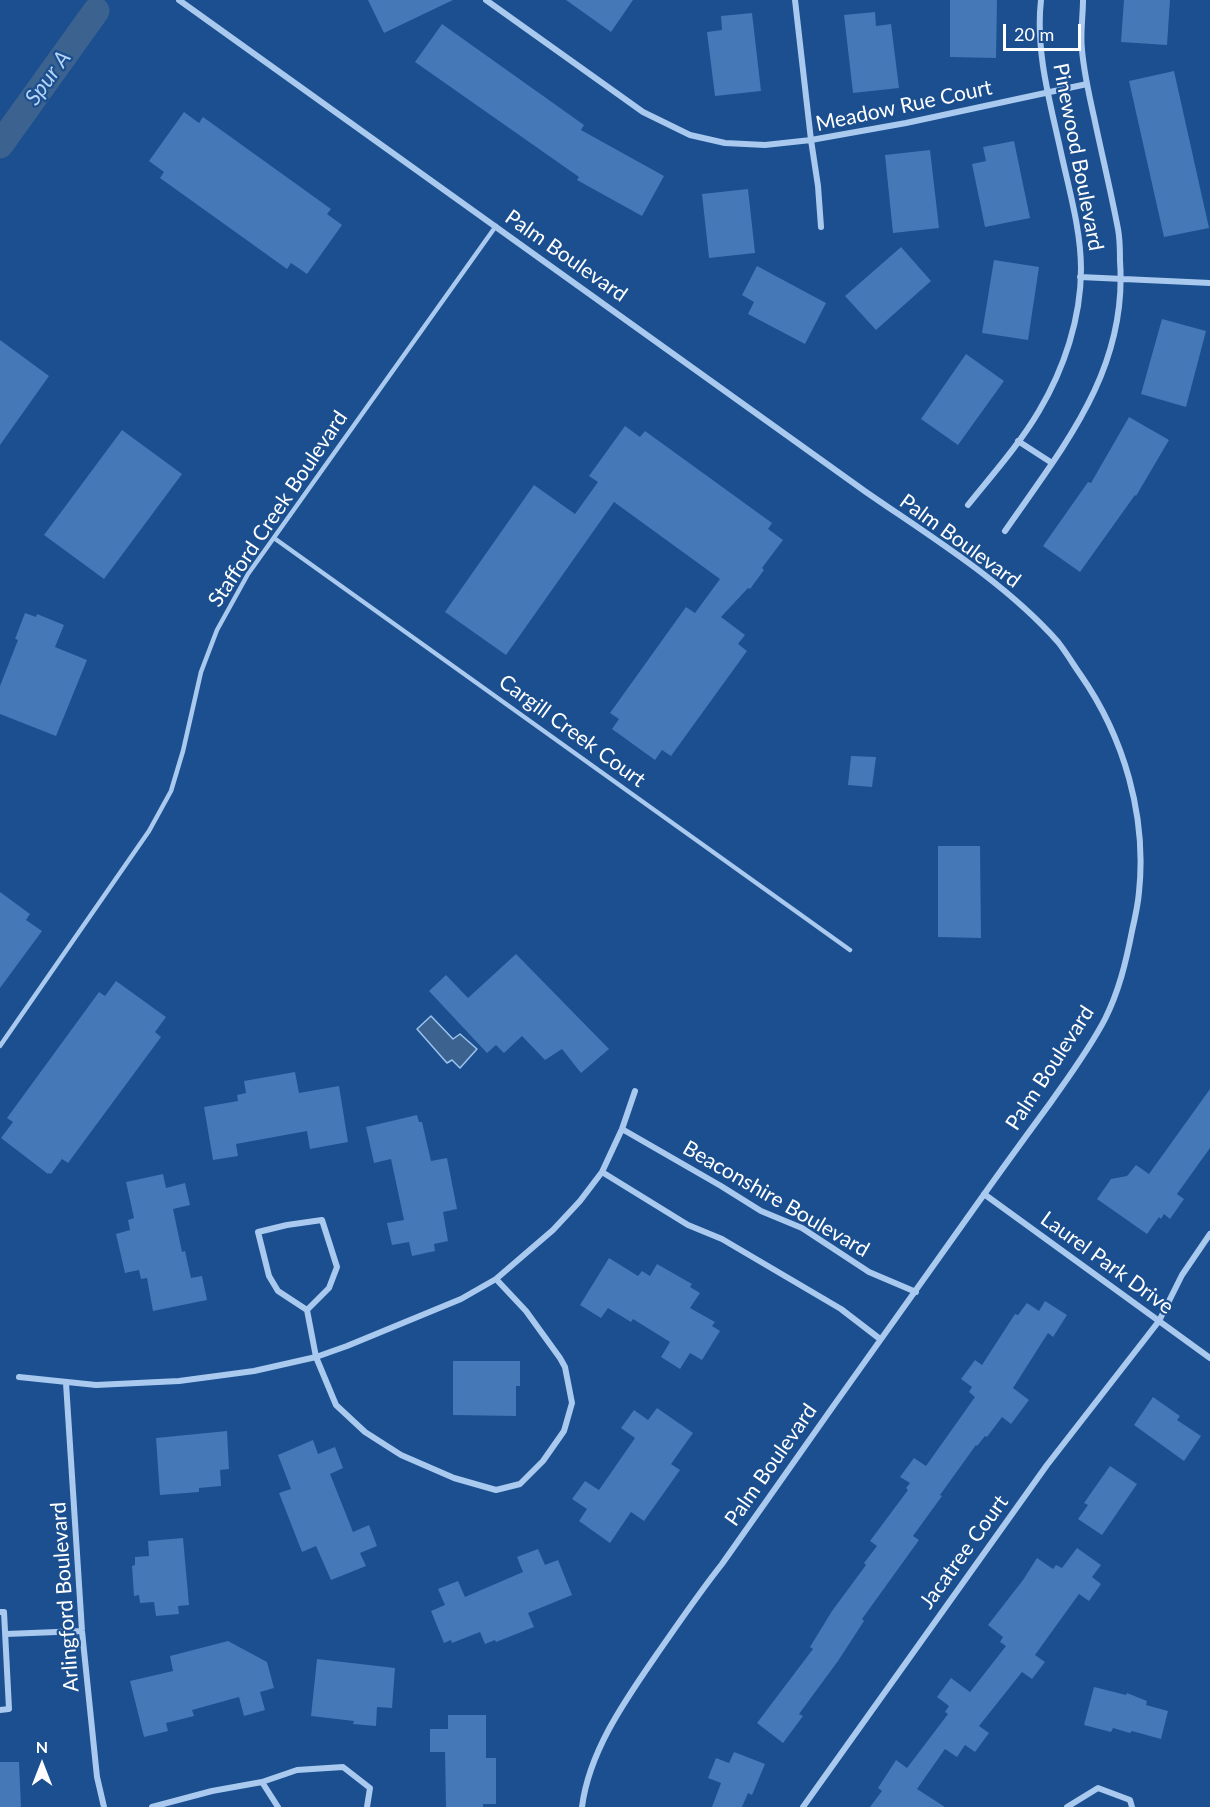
<!DOCTYPE html>
<html>
<head>
<meta charset="utf-8">
<style>
  body { margin:0 }
  #map { position:relative; width:1210px; height:1807px; overflow:hidden; background:#1b4f8f; font-family:Lato,sans-serif }
  canvas { display:block }
  .north { position:absolute; left:12px; top:1735px; width:60px; height:60px; -webkit-text-stroke:4px #1b4f8f; paint-order:stroke; rotate:0deg; font-size:16px; font-weight:700; line-height:24px; text-align:center; color:#fff }
  .north::after { content:''; display:block; margin:auto; width:21px; height:27px; background:#fff; clip-path:polygon(50% 0,100% 100%,50% 72%,0 100%) }
  .scale { position:absolute; left:1003px; top:24px; width:78px; height:27px; box-sizing:border-box; border:3px solid #fff; border-top:0; padding-left:8px; font-size:18px; line-height:21px; white-space:nowrap; color:#fff; -webkit-text-stroke:4px #1b4f8f; paint-order:stroke }
</style>
</head>
<body>
<div id="map">
<canvas width="1210" height="1807"></canvas>
<div class="north">N</div>
<div class="scale">20 m</div>
</div>
<script>
const context = document.querySelector('canvas').getContext('2d');
context.lineJoin = 'round';
function fillPath(path, color) { context.fillStyle = color; context.fill(path, 'evenodd'); }
function stroke(path, color, width, dash) { context.strokeStyle = color; context.lineWidth = width; context.lineCap = dash ? 'butt' : 'round'; context.setLineDash(dash || []); context.stroke(path); }
function label(font, color, halo, rows, align = 'center') {
  context.font = font + ' Lato,sans-serif'; context.lineWidth = 4.5; context.setLineDash([]); context.textBaseline = 'middle'; context.strokeStyle = halo; context.fillStyle = color; for (const [text, x, y, turn = 0] of rows) {
    context.save(); context.translate(x, y); context.rotate((+turn || 0) * Math.PI / 180); context.textAlign = isNaN(turn) ? turn : align; if (halo) context.strokeText(text, 0, 0); context.fillText(text, 0, 0); context.restore();
  }
}
const water = new Path2D(`
  M 431,1016 L 453,1039 L 460,1034 L 477,1049 L 460,1068 L 452,1060 L 447,1063 L 417,1029 Z`);
const canal = new Path2D(`
  M 0,145 L 96,11`);
const building = new Path2D(`
  M 368,0 L 453,0 L 384,33 Z
  M 566,0 L 633,0 L 611,32 Z
  M 950,0 L 997,0 L 996,58 L 950,57 Z
  M 1124,0 L 1170,0 L 1167,45 L 1121,42 Z
  M 875,12 L 876,26 L 891,24 L 899,88 L 853,93 L 844,15 Z
  M 752,13 L 761,91 L 715,96 L 707,32 L 722,30 L 721,16 Z
  M 442,24 L 584,125 L 581,130 L 664,176 L 642,216 L 577,180 L 579,177 L 415,62 Z
  M 1174,71 L 1209,228 L 1164,237 L 1129,81 Z
  M 184,112 L 199,123 L 203,117 L 331,209 L 327,214 L 342,225 L 307,274 L 291,263 L 287,269 L 160,178 L 164,172 L 149,161 Z
  M 1014,141 L 1030,218 L 985,227 L 972,164 L 986,161 L 983,147 Z
  M 930,150 L 939,228 L 893,233 L 885,155 Z
  M 748,189 L 755,253 L 709,258 L 702,194 Z
  M 901,247 L 931,281 L 876,330 L 845,296 Z
  M 994,260 L 1039,267 L 1028,340 L 982,333 Z
  M 757,266 L 826,303 L 805,344 L 748,314 L 754,302 L 742,295 Z
  M 1162,319 L 1206,331 L 1186,407 L 1141,394 Z
  M 0,340 L 49,376 L 0,445 Z
  M 966,354 L 1004,381 L 958,445 L 921,419 Z
  M 1129,417 L 1169,440 L 1136,496 L 1135,495 L 1080,572 L 1043,546 L 1088,482 L 1091,483 Z
  M 625,426 L 640,437 L 645,431 L 772,523 L 768,529 L 783,540 L 762,568 L 764,570 L 750,589 L 748,588 L 721,617 L 745,635 L 738,644 L 747,651 L 671,756 L 662,750 L 655,760 L 612,729 L 619,719 L 610,713 L 686,607 L 695,613 L 720,579 L 614,502 L 506,655 L 445,612 L 534,485 L 575,514 L 598,482 L 589,476 Z
  M 122,430 L 182,474 L 104,579 L 44,535 Z
  M 25,613 L 36,617 L 37,614 L 64,625 L 55,647 L 87,660 L 56,736 L 0,714 L 0,686 L 18,640 L 15,639 Z
  M 851,756 L 876,757 L 872,787 L 848,785 Z
  M 938,846 L 980,846 L 981,938 L 938,937 Z
  M 0,892 L 30,914 L 26,920 L 42,931 L 0,988 Z
  M 516,954 L 609,1049 L 581,1073 L 562,1049 L 545,1060 L 522,1036 L 504,1053 L 496,1045 L 487,1053 L 429,991 L 446,975 L 468,998 Z
  M 116,981 L 166,1017 L 155,1032 L 161,1037 L 68,1163 L 62,1159 L 51,1174 L 49,1173 L 48,1174 L 1,1138 L 13,1122 L 7,1118 L 99,992 L 105,996 Z
  M 295,1072 L 299,1093 L 339,1086 L 348,1142 L 310,1149 L 307,1131 L 236,1144 L 238,1156 L 213,1160 L 204,1107 L 238,1101 L 237,1095 L 246,1093 L 244,1081 Z
  M 1210,1089 L 1210,1148 L 1177,1194 L 1184,1199 L 1170,1219 L 1164,1214 L 1161,1219 L 1159,1217 L 1147,1234 L 1097,1199 L 1111,1179 L 1127,1176 L 1136,1165 L 1149,1174 Z
  M 417,1115 L 419,1122 L 422,1122 L 431,1161 L 447,1158 L 457,1209 L 443,1212 L 448,1241 L 434,1244 L 435,1251 L 412,1256 L 409,1242 L 392,1245 L 387,1223 L 404,1220 L 391,1159 L 374,1163 L 366,1127 Z
  M 163,1174 L 166,1188 L 185,1183 L 190,1205 L 173,1209 L 182,1252 L 185,1251 L 191,1278 L 202,1276 L 207,1300 L 153,1311 L 147,1278 L 141,1279 L 139,1270 L 125,1273 L 116,1234 L 130,1230 L 128,1220 L 134,1218 L 126,1182 Z
  M 609,1258 L 638,1276 L 642,1271 L 650,1276 L 657,1264 L 692,1284 L 690,1287 L 700,1293 L 690,1308 L 715,1322 L 712,1326 L 720,1331 L 702,1360 L 690,1353 L 680,1369 L 661,1357 L 670,1342 L 633,1319 L 631,1322 L 608,1308 L 601,1318 L 580,1305 Z
  M 1045,1301 L 1067,1315 L 1053,1337 L 1048,1333 L 1013,1388 L 1029,1400 L 1011,1424 L 1002,1417 L 987,1437 L 985,1436 L 977,1446 L 976,1445 L 940,1495 L 942,1496 L 913,1536 L 919,1540 L 862,1619 L 864,1621 L 838,1661 L 799,1714 L 803,1716 L 783,1743 L 757,1723 L 813,1649 L 810,1647 L 832,1611 L 866,1565 L 864,1563 L 877,1546 L 870,1541 L 908,1490 L 906,1488 L 910,1483 L 900,1477 L 914,1458 L 926,1466 L 975,1397 L 969,1392 L 972,1387 L 961,1379 L 975,1360 L 982,1365 L 1015,1314 L 1018,1315 L 1027,1303 L 1039,1311 Z
  M 453,1361 L 520,1361 L 520,1386 L 516,1386 L 516,1416 L 453,1415 Z
  M 1153,1397 L 1180,1416 L 1177,1420 L 1201,1436 L 1184,1461 L 1134,1425 Z
  M 657,1408 L 693,1433 L 671,1464 L 680,1470 L 644,1521 L 631,1512 L 610,1543 L 579,1521 L 587,1509 L 572,1499 L 585,1481 L 599,1490 L 635,1438 L 621,1428 L 634,1410 L 648,1420 Z
  M 227,1431 L 229,1469 L 220,1470 L 221,1486 L 199,1488 L 199,1492 L 160,1495 L 156,1438 Z
  M 313,1440 L 318,1454 L 335,1447 L 343,1468 L 330,1474 L 353,1532 L 369,1525 L 377,1546 L 360,1553 L 366,1566 L 331,1580 L 316,1546 L 302,1552 L 279,1493 L 291,1489 L 278,1455 Z
  M 1110,1466 L 1137,1484 L 1102,1535 L 1078,1519 L 1088,1505 L 1084,1503 Z
  M 183,1538 L 189,1605 L 178,1606 L 179,1614 L 156,1616 L 154,1602 L 140,1603 L 139,1595 L 134,1596 L 132,1566 L 135,1565 L 135,1557 L 149,1556 L 148,1541 Z
  M 1077,1548 L 1101,1565 L 1092,1577 L 1101,1584 L 1089,1601 L 1079,1594 L 1035,1655 L 1045,1662 L 1032,1679 L 1022,1672 L 979,1726 L 989,1733 L 975,1752 L 965,1745 L 957,1757 L 945,1749 L 917,1789 L 945,1807 L 870,1807 L 882,1791 L 878,1788 L 896,1760 L 907,1768 L 948,1714 L 945,1712 L 949,1706 L 937,1697 L 951,1678 L 970,1692 L 1006,1646 L 1000,1642 L 1003,1637 L 988,1625 L 1023,1580 L 1037,1558 L 1053,1569 L 1056,1565 L 1062,1568 Z
  M 538,1549 L 545,1565 L 558,1560 L 572,1595 L 528,1613 L 534,1627 L 496,1642 L 495,1640 L 485,1644 L 480,1632 L 452,1643 L 451,1640 L 444,1643 L 431,1611 L 445,1605 L 438,1589 L 458,1581 L 465,1597 L 523,1572 L 517,1557 Z
  M 228,1641 L 267,1662 L 274,1688 L 260,1692 L 265,1710 L 244,1716 L 239,1697 L 192,1710 L 194,1716 L 166,1723 L 168,1731 L 144,1737 L 130,1681 L 173,1671 L 170,1656 Z
  M 317,1659 L 395,1668 L 392,1708 L 377,1707 L 376,1726 L 353,1724 L 354,1721 L 311,1716 Z
  M 1094,1687 L 1126,1695 L 1127,1693 L 1147,1701 L 1146,1705 L 1168,1711 L 1161,1739 L 1132,1731 L 1130,1733 L 1113,1728 L 1111,1732 L 1084,1725 Z
  M 448,1715 L 486,1715 L 486,1758 L 496,1758 L 496,1804 L 483,1804 L 483,1807 L 446,1807 L 445,1752 L 430,1752 L 430,1729 L 448,1729 Z
  M 734,1752 L 765,1764 L 752,1795 L 748,1793 L 742,1807 L 712,1807 L 721,1783 L 708,1778 L 716,1758 L 729,1763 Z
  M 0,1762 L 19,1762 L 21,1807 L 0,1807 Z`);
const service = new Path2D(`
  M 274,538 L 850,950
  M 0,1046 L 149,831 L 171,791 L 183,751 L 201,672 L 217,630 L 248,574 L 496,226`);
const minor = new Path2D(`
  M 179,0 L 866,492 C 931,537 1005,582 1058,642 C 1066,652 1073,664 1080,674 C 1124,737 1147,816 1139,892 C 1138,905 1135,918 1132,931 C 1126,962 1119,991 1105,1019 C 1090,1048 1070,1075 1051,1102 C 1029,1132 1007,1162 985,1193 C 897,1316 809,1440 722,1564 C 699,1593 678,1624 657,1654 C 626,1699 589,1751 582,1807
  M 486,0 L 643,112 L 690,135 L 725,143 L 765,145 L 811,140 L 795,0
  M 821,227 L 818,186 L 811,140 L 906,123 L 1087,84
  M 1080,277 L 1210,283
  M 1018,441 L 1052,463
  M 968,505 C 992,475 1019,445 1039,411 C 1064,369 1081,318 1081,269 C 1081,232 1070,193 1062,157 C 1051,105 1035,53 1041,0
  M 1005,531 C 1063,447 1128,370 1120,261 C 1120,250 1120,239 1118,229 C 1111,192 1102,155 1094,117 C 1089,95 1084,73 1082,50 C 1080,34 1083,16 1083,0
  M 622,1129 L 721,1186 L 761,1211 L 802,1228 L 869,1272 L 916,1292
  M 602,1172 L 688,1225 L 722,1239 L 841,1309 L 880,1339
  M 984,1194 L 1210,1358
  M 322,1220 L 337,1267 L 329,1288 L 307,1310 L 278,1291 L 269,1276 L 258,1232 L 287,1225 Z
  M 307,1310 L 316,1357 L 336,1405 L 365,1432 L 401,1455 L 454,1478 L 496,1490 L 520,1484 L 543,1461 L 564,1431 L 572,1403 L 565,1367 L 560,1358 L 526,1311 L 496,1279
  M 19,1377 L 96,1385 L 179,1381 L 254,1371 L 316,1357 L 347,1346 L 461,1299 L 496,1279 L 553,1230 L 580,1201 L 602,1172 L 622,1129 L 635,1091
  M 66,1383 L 82,1631 L 97,1777 L 104,1807
  M 0,1612 L 4,1612 L 9,1709 L 0,1710
  M 6,1634 L 82,1631
  M 152,1807 L 212,1791 L 262,1782
  M 278,1807 L 262,1782 L 297,1770 L 343,1767 L 370,1788 L 367,1807
  M 803,1807 L 1047,1465 L 1159,1321 L 1182,1275 L 1210,1234
  M 1067,1807 L 1098,1788 L 1130,1800 L 1132,1807`);
const streetNames = [
  ["Meadow Rue Court",904,106,-12],
  ["Pinewood Boulevard",1078,157,79],
  ["Palm Boulevard",566,256,35],
  ["Stafford Creek Boulevard",278,509,-56],
  ["Palm Boulevard",960,541,36],
  ["Cargill Creek Court",572,731,36],
  ["Palm Boulevard",1050,1068,-57],
  ["Beaconshire Boulevard",776,1199,30],
  ["Laurel Park Drive",1107,1263,36],
  ["Palm Boulevard",771,1465,-55],
  ["Jacatree Court",964,1552,-54],
  ["Arlingford Boulevard",65,1597,-94]
];
const waterNames = [
  ["Spur A",48,78,-54]
];
fillPath(water, '#3c6290');
stroke(water, '#9cc4f0', 1.5);
stroke(canal, '#3c6290', 27);
fillPath(building, '#4478b7');
stroke(service, '#a9c9ee', 4.5);
stroke(minor, '#a9c9ee', 6);
label('21px', '#fff', '#1b4f8f', streetNames);
label('italic 22px', '#b5d3f5', '#1b4f8f', waterNames);
</script>
</body>
</html>
